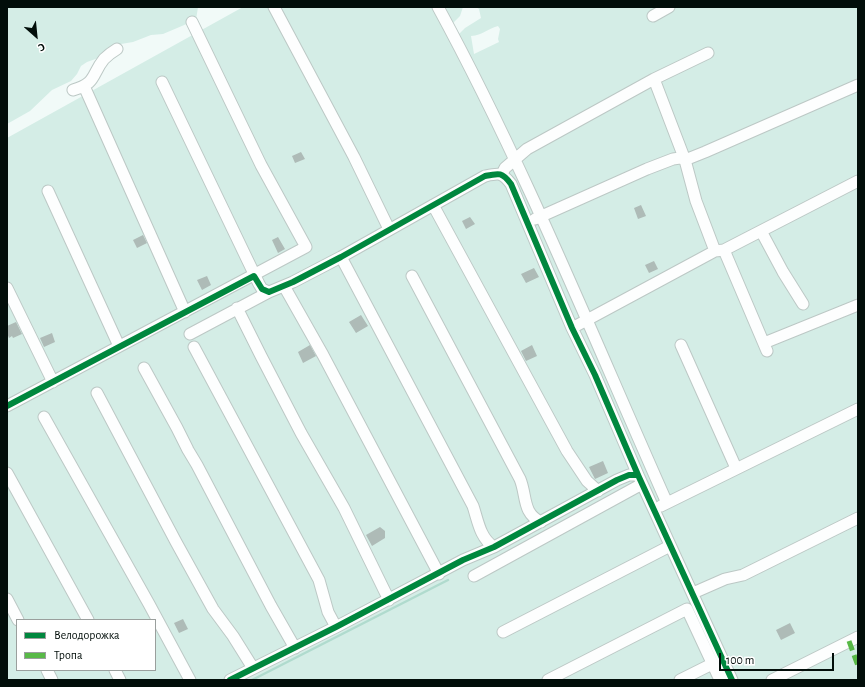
<!DOCTYPE html>
<html>
<head>
<meta charset="utf-8">
<style>
  body { margin:0 }
  #map { position:relative; width:865px; height:687px; overflow:hidden; background:#f1faf8; font-family:"Alegreya Sans",sans-serif }
  canvas { display:block }
  .frame { position:absolute; inset:0; border:8px solid #020e0a; pointer-events:none }
  .legend { position:absolute; left:16px; top:619px; width:140px; height:52px; box-sizing:border-box; background:#fff; border:1px solid #9a9f9d; margin:0; padding:5px 7px; list-style:none; font-size:12px; color:#020e0a }
  .legend li { display:flex; align-items:center; gap:8px; height:20px }
  .legend b { width:20px; border:1px solid #9a9f9d }
  .north { position:absolute; left:16px; top:16px; width:40px; height:40px; -webkit-text-stroke:3px #fff; paint-order:stroke; rotate:153deg; font-size:11px; font-weight:700; line-height:16px; text-align:center; color:#020e0a }
  .north::after { content:''; display:block; margin:auto; width:14px; height:18px; background:#020e0a; clip-path:polygon(50% 0,100% 100%,50% 72%,0 100%) }
  .scale { position:absolute; left:719px; top:653px; width:115px; height:18px; box-sizing:border-box; border:2px solid #020e0a; border-top:0; padding-left:5px; font-size:12px; line-height:14px; white-space:nowrap; color:#020e0a; -webkit-text-stroke:3px #fff; paint-order:stroke }
</style>
</head>
<body>
<div id="map">
<canvas width="865" height="687"></canvas>
<div class="frame"></div>
<ul class="legend">
<li><b style="height:5px;background:#00873e"></b>Велодорожка</li>
<li><b style="height:5px;background:#58b947"></b>Тропа</li>
</ul>
<div class="north">С</div>
<div class="scale">100 m</div>
</div>
<script>
const context = document.querySelector('canvas').getContext('2d');
context.lineJoin = 'round';
function fillPath(path, color) { context.fillStyle = color; context.fill(path, 'evenodd'); }
function stroke(path, color, width, dash) { context.strokeStyle = color; context.lineWidth = width; context.lineCap = dash ? 'butt' : 'round'; context.setLineDash(dash || []); context.stroke(path); }
const green = new Path2D(`
  M 7,7 L 198,7 L 196,20 L 163,34 L 151,35 L 133,42 L 121,44 L 114,48 L 104,56 L 87,62 L 81,66 L 77,74 L 71,81 L 52,90 L 30,111 L 7,124 Z
  M 243,7 L 463,7 L 460,16 L 453,23 L 459,34 L 465,28 L 481,18 L 479,9 L 476,7 L 858,7 L 858,678 L 855,680 L 7,680 L 7,138 ZM 498,26 L 500,29 L 498,39 L 499,42 L 474,54 L 471,36 C 483,35 487,29 498,26 ZM 17,620 L 155,620 L 155,670 L 17,670 Z`);
const stream = new Path2D(`
  M 252,680 L 448,580`);
const building = new Path2D(`
  M 301,152 L 305,159 L 295,163 L 292,156 Z
  M 641,205 L 646,216 L 638,219 L 634,208 Z
  M 470,217 L 475,224 L 466,229 L 462,221 Z
  M 143,235 L 147,243 L 137,248 L 133,240 Z
  M 278,237 L 285,249 L 278,253 L 272,240 Z
  M 654,261 L 658,269 L 649,273 L 645,265 Z
  M 534,268 L 539,277 L 526,283 L 521,274 Z
  M 207,276 L 211,285 L 202,290 L 197,280 Z
  M 361,315 L 368,326 L 356,333 L 349,322 Z
  M 16,322 L 22,334 L 13,338 L 12,336 L 9,338 L 7,333 L 7,326 Z
  M 52,333 L 55,342 L 44,347 L 40,338 Z
  M 310,345 L 316,356 L 303,363 L 298,352 Z
  M 532,345 L 537,356 L 526,361 L 521,351 Z
  M 603,461 L 608,473 L 595,479 L 589,467 Z
  M 380,527 L 385,531 L 385,538 L 372,546 L 366,535 Z
  M 183,619 L 188,629 L 179,633 L 174,623 Z
  M 790,623 L 795,633 L 781,640 L 776,630 Z`);
const minor = new Path2D(`
  M 274,7 L 354,157 L 389,229
  M 438,7 C 525,167 593,337 667,503
  M 653,16 L 669,7
  M 654,79 L 685,160 L 696,201 L 715,251
  M 162,82 L 259,284 L 262,289 L 269,292
  M 84,86 L 185,312
  M 73,90 C 97,83 91,75 104,59 C 108,55 112,52 117,49
  M 502,174 L 505,168 L 527,149 L 654,79 L 708,53
  M 48,191 L 119,346
  M 433,205 L 567,451 L 587,481 L 598,491
  M 535,219 L 647,169 L 673,159 L 680,158 L 685,160 L 705,152 L 858,85
  M 761,231 L 783,272 L 803,304
  M 724,250 L 767,351
  M 341,257 L 473,506 C 478,521 480,538 494,547
  M 412,276 L 520,479 C 527,496 522,513 541,522
  M 284,286 L 323,355 L 439,574
  M 7,288 L 53,382
  M 237,308 L 261,356 L 301,433 L 344,508 L 389,600
  M 572,328 L 715,251 L 724,250 L 858,181
  M 190,334 L 269,292 L 293,282 L 341,257 L 485,176 C 499,173 502,172 511,184 L 572,328 L 595,375 L 638,475 L 732,680
  M 764,343 L 858,305
  M 681,345 L 736,468
  M 194,347 L 319,580 L 328,612 L 336,627
  M 144,368 L 177,428 L 188,450 L 197,465 L 271,606 L 295,648
  M 97,393 L 176,542 L 213,609 L 233,636 L 253,668
  M 7,406 L 306,247 L 261,165 L 192,22
  M 44,417 L 149,604 L 190,680
  M 7,473 L 88,620
  M 661,506 L 858,409
  M 474,576 L 642,484
  M 693,593 L 725,579 L 743,575 L 858,518
  M 7,599 L 18,620
  M 503,632 L 670,546
  M 47,670 L 52,680
  M 115,670 L 120,680
  M 230,680 L 336,627 L 463,560 L 494,547 L 617,480 L 629,475 L 638,475
  M 548,680 L 687,609 L 720,680
  M 680,680 L 712,664
  M 772,680 L 858,637`);
const quiet = new Path2D(`
  M 849,641 L 858,666`);
const cycleway = new Path2D(`
  M 7,406 L 254,276 L 262,289 L 269,292 L 293,282 L 341,257 L 485,176 C 499,173 502,172 511,184 L 572,328 L 595,375 L 638,475 L 732,680
  M 230,680 L 336,627 L 463,560 L 494,547 L 617,480 L 629,475 L 638,475`);
fillPath(green, '#d4ede6');
stroke(stream, '#b0dbce', 2.5);
fillPath(building, '#aebbb7');
stroke(minor, '#bcc8c5', 13);
stroke(minor, '#fdfefe', 11);
stroke(quiet, '#58b947', 5, [10, 5]);
stroke(cycleway, '#00873e', 6);
</script>
</body>
</html>
